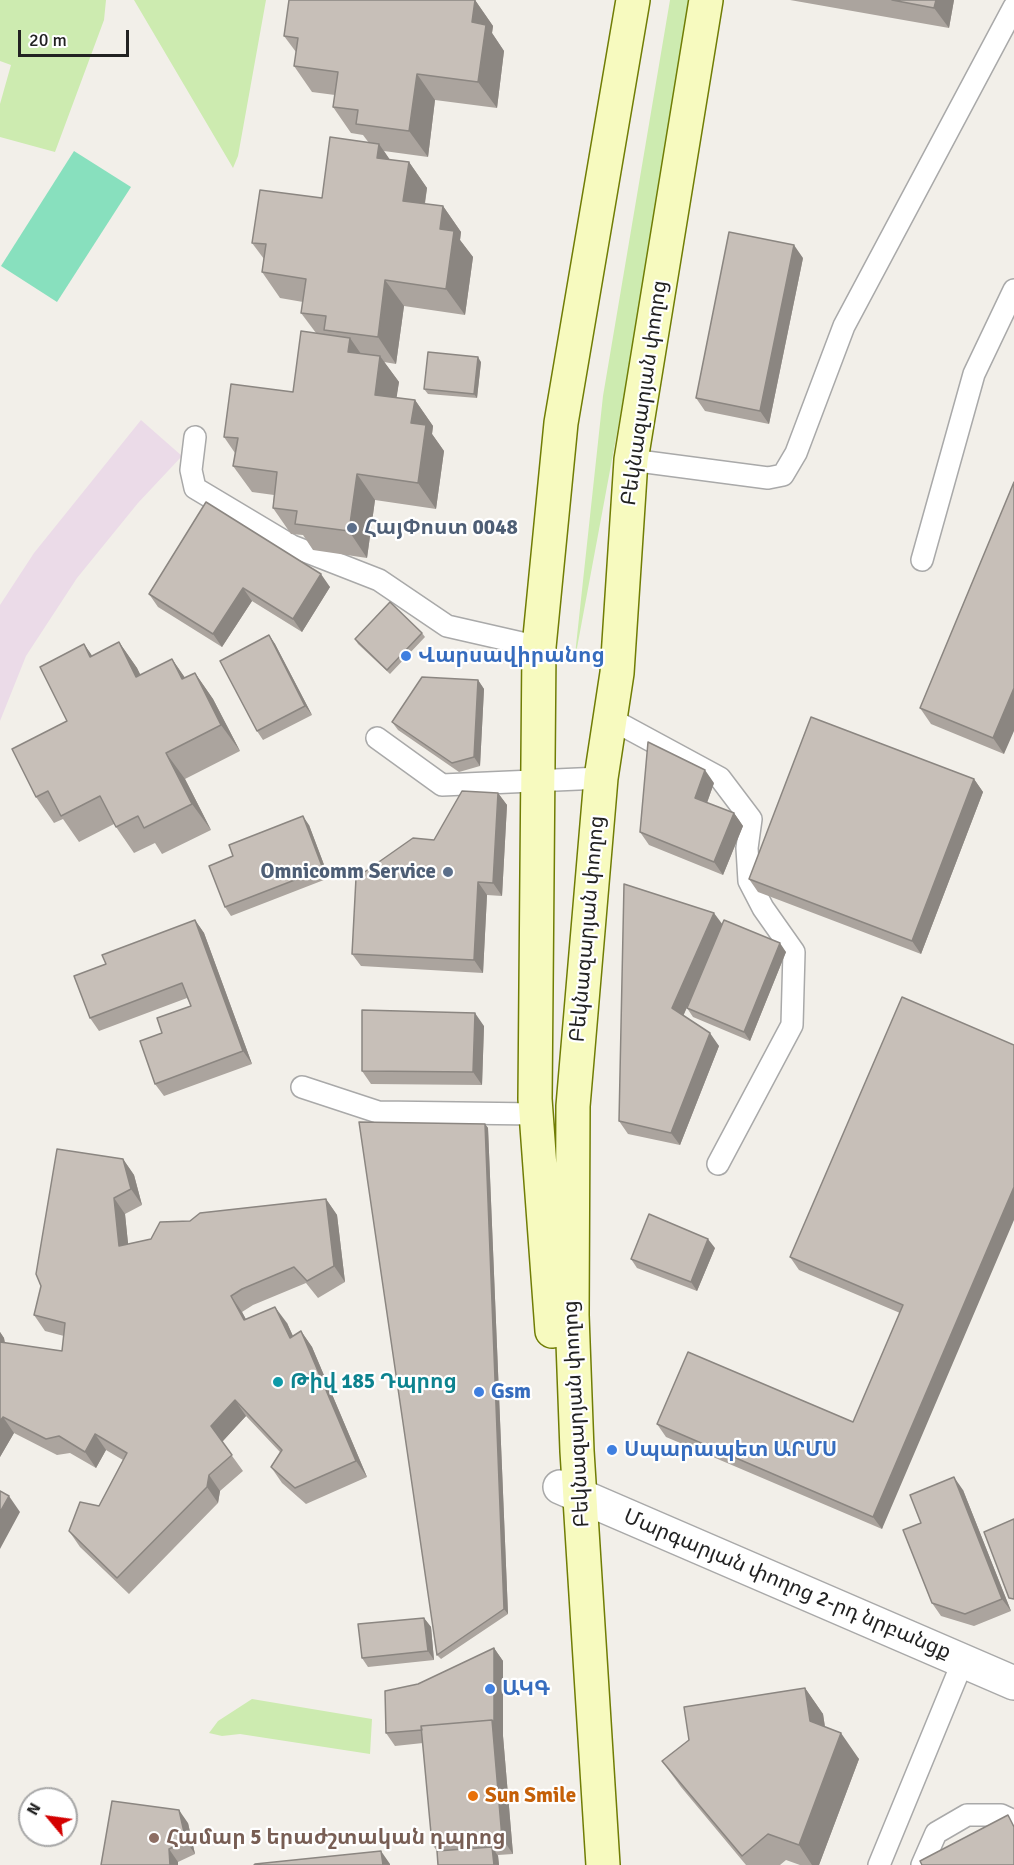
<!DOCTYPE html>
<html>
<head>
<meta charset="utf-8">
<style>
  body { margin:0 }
  #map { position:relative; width:1014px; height:1865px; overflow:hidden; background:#f2efe9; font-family:Signika,sans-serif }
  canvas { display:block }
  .north { position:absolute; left:18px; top:1787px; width:60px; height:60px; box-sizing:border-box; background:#fff; border:2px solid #a7a7a7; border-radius:50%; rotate:299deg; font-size:16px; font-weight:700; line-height:24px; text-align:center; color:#222 }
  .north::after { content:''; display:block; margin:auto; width:21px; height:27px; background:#d40000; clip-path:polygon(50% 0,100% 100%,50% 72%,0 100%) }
  .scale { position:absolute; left:18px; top:30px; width:111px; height:27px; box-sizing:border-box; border:3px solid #222; border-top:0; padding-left:8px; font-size:18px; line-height:21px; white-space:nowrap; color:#222; -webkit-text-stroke:4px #fff; paint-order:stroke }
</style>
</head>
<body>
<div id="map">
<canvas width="1014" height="1865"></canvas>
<div class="north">N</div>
<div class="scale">20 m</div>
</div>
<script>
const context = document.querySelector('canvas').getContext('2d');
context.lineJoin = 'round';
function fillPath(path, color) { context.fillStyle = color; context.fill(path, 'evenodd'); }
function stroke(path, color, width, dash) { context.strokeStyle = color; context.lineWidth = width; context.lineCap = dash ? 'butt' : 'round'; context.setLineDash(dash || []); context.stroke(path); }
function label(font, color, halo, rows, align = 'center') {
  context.font = font + ' Signika,"Noto Sans Armenian",sans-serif'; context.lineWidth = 4.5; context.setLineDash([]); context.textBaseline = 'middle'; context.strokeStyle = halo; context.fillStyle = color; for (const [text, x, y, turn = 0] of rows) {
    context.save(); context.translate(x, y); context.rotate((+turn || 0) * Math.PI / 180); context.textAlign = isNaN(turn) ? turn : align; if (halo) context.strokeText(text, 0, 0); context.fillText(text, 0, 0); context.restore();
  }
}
const industrial = new Path2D(`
  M 141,420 L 182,456 L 138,503 L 77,578 L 26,656 L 0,721 L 0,605 L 34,553 Z`);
const grass = new Path2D(`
  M 0,0 L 106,0 L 104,20 L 55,152 L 0,137 L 0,104 L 11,65 L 0,61 Z
  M 134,0 L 266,0 L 238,156 L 233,168 Z
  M 670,0 L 694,0 L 624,395 L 574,664 L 603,396 Z
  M 252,1699 L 372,1719 L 370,1754 L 240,1734 L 222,1736 L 209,1733 L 218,1721 Z`);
const pitch = new Path2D(`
  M 74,151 L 131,187 L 57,302 L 1,266 Z`);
const lane = new Path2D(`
  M 195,437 L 191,470 L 195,488 L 292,546 L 379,580 L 447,626 L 539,647
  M 631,460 L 768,478 L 783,475 L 796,453 L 844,326 L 1014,7
  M 922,560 L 974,374 L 1014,290
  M 611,719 L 720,778 L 751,819 L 747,848 L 749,881 L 763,908 L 794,952 L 792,1025 L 718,1164
  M 377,738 L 442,785 L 601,778
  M 302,1087 L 378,1112 L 537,1114
  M 879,1865 L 963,1661
  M 922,1865 L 936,1833 L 967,1815 L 1001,1815 L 1014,1821`);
const street = new Path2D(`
  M 560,1487 L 1014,1683`);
const secondary = new Path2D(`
  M 552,1331 L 535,1099 L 539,647 L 561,423 L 633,0
  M 603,1865 L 577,1451 L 572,1315 L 573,1106 L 601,778 L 617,673 L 631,460 L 706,0`);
const wall = new Path2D(`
  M 475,0 L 493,26 L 492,33 L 504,51 L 497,108 L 435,100 L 428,157 L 384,151 L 390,160 L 409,162 L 427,188 L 425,204 L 443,206 L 461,232 L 460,240 L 473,257 L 465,315 L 404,306 L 396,364 L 384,362 L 399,382 L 396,398 L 415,400 L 433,426 L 432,434 L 444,451 L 436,509 L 375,500 L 367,558 L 313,550 L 303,535 L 291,534 L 273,508 L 274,495 L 252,492 L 233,466 L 235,453 L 224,437 L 293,392 L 316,333 L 301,313 L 303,302 L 280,298 L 262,272 L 264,259 L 252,243 L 322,198 L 369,143 L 363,135 L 351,133 L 333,107 L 335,95 L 312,92 L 294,66 L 296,52 L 284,36 Z
  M 790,0 L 954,0 L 949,28 Z
  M 803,258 L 769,424 L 705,411 L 696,398 Z
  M 481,362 L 477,398 L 428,394 L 424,389 Z
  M 1014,482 L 1004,754 L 931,724 L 920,708 Z
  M 206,502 L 330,587 L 302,632 L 252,601 L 222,647 L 158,607 L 149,594 Z
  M 422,633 L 425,637 L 390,674 L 358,644 L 355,639 Z
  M 269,635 L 275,644 L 312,715 L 263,740 L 257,731 Z
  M 119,642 L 137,668 L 140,675 L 172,659 L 185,678 L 195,673 L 213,699 L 240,751 L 185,779 L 211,830 L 162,854 L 155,843 L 134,853 L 114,824 L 79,842 L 63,819 L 54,823 L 36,797 L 67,721 L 84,644 L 92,656 Z
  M 478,680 L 484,689 L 480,766 L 459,772 L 398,730 L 392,722 Z
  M 974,779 L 983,792 L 921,954 L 758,892 L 749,879 Z
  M 714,783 L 707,803 L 734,813 L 743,826 L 723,875 L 649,845 L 640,832 Z
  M 498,793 L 507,805 L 502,896 L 487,895 L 483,973 L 361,966 L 352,954 L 434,840 Z
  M 309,825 L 329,878 L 231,916 L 225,907 Z
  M 195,920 L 204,933 L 252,1064 L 164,1096 L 155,1084 L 162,1033 L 191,1006 L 187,998 L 99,1031 L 90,1018 L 106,964 Z
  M 722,924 L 786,952 L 750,1041 L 693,1017 L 687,1008 L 700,976 L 683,1016 L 719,1046 L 680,1145 L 628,1134 L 619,1121 Z
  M 484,1026 L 482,1085 L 371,1084 L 362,1071 Z
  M 1014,1045 L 882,1529 L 666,1437 L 657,1424 L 853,1422 L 900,1313 L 799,1270 L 790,1257 Z
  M 485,1124 L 488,1128 L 508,1614 L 441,1659 L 437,1655 Z
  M 123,1159 L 134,1175 L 142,1205 L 125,1214 L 128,1244 L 151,1239 L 190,1221 L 326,1199 L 337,1215 L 345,1282 L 318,1298 L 306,1283 L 253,1305 L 242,1312 L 246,1320 L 287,1323 L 293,1336 L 301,1331 L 312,1347 L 367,1477 L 306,1504 L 282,1483 L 271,1467 L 280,1452 L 246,1416 L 222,1442 L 243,1471 L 220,1491 L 218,1503 L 129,1594 L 80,1547 L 69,1531 L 99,1506 L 123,1460 L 106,1450 L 96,1468 L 70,1453 L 57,1455 L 14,1433 L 0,1457 L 0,1332 L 4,1338 L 5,1343 L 62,1351 L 64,1336 L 45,1331 L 34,1315 Z
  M 715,1248 L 697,1291 L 637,1268 L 631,1259 Z
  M 963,1490 L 1011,1611 L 974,1626 L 941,1616 L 932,1603 L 921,1523 Z
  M 424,1618 L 431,1627 L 434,1660 L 368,1667 L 362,1658 Z
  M 494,1648 L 503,1661 L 503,1736 L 513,1854 L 498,1855 L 499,1865 L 438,1865 L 437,1851 L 432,1844 L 423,1743 L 395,1746 L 386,1733 L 418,1684 Z
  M 805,1688 L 823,1714 L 825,1727 L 859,1759 L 819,1865 L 800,1865 L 786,1860 L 780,1865 L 746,1865 L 681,1787 L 662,1761 Z
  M 188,1823 L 195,1854 L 178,1862 L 178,1865 L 101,1865 Z`);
const shadedWall = new Path2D(`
  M 475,0 L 493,26 L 492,33 L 504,51 L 497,108 L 478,82 L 472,22 Z
  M 936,0 L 954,0 L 949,28 L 934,8 Z
  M 417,74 L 435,100 L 428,157 L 409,131 Z
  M 379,144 L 397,170 L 377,158 Z
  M 409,162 L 427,188 L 421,227 L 403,201 Z
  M 443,206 L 461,232 L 460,240 L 473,257 L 465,315 L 446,289 L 440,229 Z
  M 794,245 L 803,258 L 769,424 L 760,411 Z
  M 385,280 L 404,306 L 396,364 L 378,337 Z
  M 350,338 L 368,364 L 348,352 Z
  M 380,356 L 399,382 L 393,421 L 375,395 Z
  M 478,357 L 481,362 L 477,398 L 474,394 Z
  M 415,400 L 433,426 L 432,434 L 444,451 L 436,509 L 418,483 L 411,423 Z
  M 357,474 L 375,500 L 367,558 L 349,531 Z
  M 321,574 L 330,587 L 302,632 L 293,619 Z
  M 243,588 L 252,601 L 222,647 L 213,634 Z
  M 269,635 L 275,644 L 312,715 L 305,706 Z
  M 119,642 L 137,668 L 155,703 L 136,677 Z
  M 84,644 L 102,670 L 90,657 Z
  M 172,659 L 190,685 L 182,679 Z
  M 195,673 L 213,699 L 240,751 L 221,725 Z
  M 478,680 L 484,689 L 480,766 L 474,757 Z
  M 1014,688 L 1014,731 L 1004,754 L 993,738 Z
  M 166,753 L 185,779 L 211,830 L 192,804 Z
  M 705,770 L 714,783 L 704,811 L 695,798 Z
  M 974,779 L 983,792 L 921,954 L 912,941 Z
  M 498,793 L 507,805 L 502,896 L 493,883 Z
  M 734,813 L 743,826 L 723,875 L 714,862 Z
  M 303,816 L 309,825 L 329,878 L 323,869 Z
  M 478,882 L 487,895 L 483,973 L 474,960 Z
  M 714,913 L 723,925 L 681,1021 L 672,1008 Z
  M 195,920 L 204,933 L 252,1064 L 243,1051 Z
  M 780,943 L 786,952 L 750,1041 L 744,1032 Z
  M 475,1013 L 484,1026 L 482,1085 L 473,1072 Z
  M 710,1033 L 719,1046 L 680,1145 L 671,1133 Z
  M 485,1124 L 488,1128 L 508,1614 L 504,1609 Z
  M 123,1159 L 134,1175 L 142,1205 L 131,1189 Z
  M 1014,1187 L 1014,1220 L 882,1529 L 873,1517 Z
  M 114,1198 L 125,1214 L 130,1262 L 119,1246 Z
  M 326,1199 L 337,1215 L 345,1282 L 334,1266 Z
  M 708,1239 L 715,1248 L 697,1291 L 691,1282 Z
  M 231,1296 L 242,1312 L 256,1337 L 244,1320 Z
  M 275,1307 L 287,1323 L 301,1354 L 290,1338 Z
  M 301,1331 L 312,1347 L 367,1477 L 356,1461 Z
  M 0,1332 L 4,1338 L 7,1358 L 0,1348 Z
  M 235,1400 L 246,1416 L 222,1442 L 211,1426 Z
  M 3,1417 L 14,1433 L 0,1457 L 0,1421 Z
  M 95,1434 L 106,1450 L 96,1468 L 85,1452 Z
  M 209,1475 L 220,1491 L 218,1503 L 207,1487 Z
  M 954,1477 L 963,1490 L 1011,1611 L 1002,1599 Z
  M 9,1496 L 20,1512 L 0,1549 L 0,1512 Z
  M 424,1618 L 431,1627 L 434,1660 L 428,1651 Z
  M 494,1648 L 503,1661 L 503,1736 L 513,1854 L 502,1838 L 492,1720 Z
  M 805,1688 L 823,1714 L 828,1747 L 810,1721 Z
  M 841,1733 L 859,1759 L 819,1865 L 812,1865 L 799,1845 Z
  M 179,1810 L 188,1823 L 195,1854 L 186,1841 Z
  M 492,1847 L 498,1856 L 499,1865 L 494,1865 Z
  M 169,1849 L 178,1862 L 178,1865 L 170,1865 Z
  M 381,1851 L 390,1864 L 390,1865 L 383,1865 Z`);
const building = new Path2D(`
  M 289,0 L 475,0 L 472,22 L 486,25 L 478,82 L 417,74 L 409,131 L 356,124 L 358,110 L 333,107 L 338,72 L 294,66 L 298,38 L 284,36 Z
  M 892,0 L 936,0 L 934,8 Z
  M 330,137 L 379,144 L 377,158 L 409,162 L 403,201 L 443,206 L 440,229 L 454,231 L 446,289 L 385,280 L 378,337 L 324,330 L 326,316 L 301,313 L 306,279 L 262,272 L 266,244 L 252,243 L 260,190 L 322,198 Z
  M 729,232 L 794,245 L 760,411 L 696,398 Z
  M 301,331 L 350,338 L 348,352 L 380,356 L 375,395 L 415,400 L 411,423 L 426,425 L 418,483 L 357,474 L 349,531 L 295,524 L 297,511 L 273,508 L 277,472 L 233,466 L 238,438 L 224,437 L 231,384 L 293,392 Z
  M 428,352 L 478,357 L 474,394 L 424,389 Z
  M 1014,482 L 1014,688 L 993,738 L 920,708 Z
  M 206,502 L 321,574 L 293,619 L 243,588 L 213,634 L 149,594 Z
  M 390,602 L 422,633 L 387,670 L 355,639 Z
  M 269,635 L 305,706 L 257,731 L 220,661 Z
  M 119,642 L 136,677 L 172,659 L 182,679 L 195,673 L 221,725 L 166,753 L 192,804 L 144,828 L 138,816 L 116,827 L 100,796 L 61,816 L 48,791 L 36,797 L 12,749 L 67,721 L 40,667 L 84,644 L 90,657 Z
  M 422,677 L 478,680 L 474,757 L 452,763 L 392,722 Z
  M 811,717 L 974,779 L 912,941 L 749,879 Z
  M 648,742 L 705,770 L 695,798 L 734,813 L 714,862 L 640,832 Z
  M 462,791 L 498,793 L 493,883 L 478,882 L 474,960 L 352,954 L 356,878 L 413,838 L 434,840 Z
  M 303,816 L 323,869 L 225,907 L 209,866 L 233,856 L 229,845 Z
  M 624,884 L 714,913 L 672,1008 L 710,1033 L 671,1133 L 619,1121 Z
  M 195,920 L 243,1051 L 155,1084 L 140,1041 L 162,1033 L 157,1018 L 191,1006 L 182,983 L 90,1018 L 74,976 L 106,964 L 102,955 Z
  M 724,920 L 780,943 L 744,1032 L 687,1008 Z
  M 902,997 L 1014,1045 L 1014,1187 L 873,1517 L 657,1424 L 688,1352 L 853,1422 L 903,1305 L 790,1257 Z
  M 362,1010 L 475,1013 L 473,1072 L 362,1071 Z
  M 359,1122 L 485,1124 L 504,1609 L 437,1655 Z
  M 57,1149 L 123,1159 L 131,1189 L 114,1198 L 119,1246 L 151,1239 L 160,1222 L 190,1221 L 200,1213 L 326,1199 L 334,1266 L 307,1281 L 294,1267 L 242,1289 L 231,1296 L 244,1320 L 275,1307 L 290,1338 L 301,1331 L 356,1461 L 295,1488 L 271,1467 L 282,1450 L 235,1400 L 211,1426 L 232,1455 L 209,1475 L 207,1487 L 117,1578 L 69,1531 L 80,1502 L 99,1506 L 127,1453 L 95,1434 L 85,1452 L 59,1436 L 46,1439 L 3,1417 L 0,1421 L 0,1342 L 62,1351 L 65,1323 L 34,1315 L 41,1286 L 36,1274 Z
  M 649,1214 L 708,1239 L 691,1282 L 631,1259 Z
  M 954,1477 L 1002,1599 L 965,1614 L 932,1603 L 903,1530 L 921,1523 L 910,1495 Z
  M 0,1491 L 9,1496 L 0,1512 Z
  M 1014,1519 L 1014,1599 L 1009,1598 L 984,1532 Z
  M 424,1618 L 428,1651 L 362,1658 L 358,1624 Z
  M 494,1648 L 494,1723 L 492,1720 L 421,1726 L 422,1730 L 386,1733 L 385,1691 L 418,1684 Z
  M 805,1688 L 810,1721 L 841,1733 L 799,1845 L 768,1834 L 742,1856 L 662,1761 L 689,1740 L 684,1707 Z
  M 492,1720 L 502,1838 L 432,1844 L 421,1726 Z
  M 112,1801 L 179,1810 L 186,1841 L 169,1849 L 170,1865 L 101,1865 Z
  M 1008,1815 L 1014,1827 L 1014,1865 L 922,1865 L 920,1861 Z
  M 492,1847 L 494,1865 L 438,1865 L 437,1851 Z
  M 381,1851 L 383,1865 L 254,1865 L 255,1864 Z`);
const markers = [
  [352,528,6,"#5c6f8a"],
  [406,656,6,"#3f7fe0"],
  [448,872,6,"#5c6f8a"],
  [278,1382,6,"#0f9aa8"],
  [479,1392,6,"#3f7fe0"],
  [612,1450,6,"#3f7fe0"],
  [490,1689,6,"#3f7fe0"],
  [473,1796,6,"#e8710a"],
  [154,1838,6,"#8d6e63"]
];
const streetNames = [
  ["Բեկնազարյան փողոց",645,393,-82],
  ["Բեկնազարյան փողոց",588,929,-85],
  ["Բեկնազարյան փողոց",577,1414,-93],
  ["Մարգարյան փողոց 2-րդ նրբանցք",787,1585,23]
];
const serviceNames = [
  ["ՀայՓոստ 0048",364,528],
  ["Omnicomm Service",436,872,"right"]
];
const shopNames = [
  ["Վարսավիրանոց",418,656],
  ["Gsm",491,1392],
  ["Սպարապետ ԱՐՄՍ",624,1450],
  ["ԱԿԳ",502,1689]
];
const cultureNames = [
  ["Թիվ 185 Դպրոց",290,1382]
];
const foodNames = [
  ["Sun Smile",485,1796]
];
const educationNames = [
  ["Համար 5 երաժշտական դպրոց",166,1838]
];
fillPath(industrial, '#ebdbe8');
fillPath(grass, '#cdebb0');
fillPath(pitch, '#88e0be');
stroke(lane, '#a9a9a9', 24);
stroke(street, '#a9a9a9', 36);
stroke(secondary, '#707d05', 36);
stroke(lane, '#fff', 21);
stroke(street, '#fff', 33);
stroke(secondary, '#f7fabf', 33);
fillPath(wall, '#aba49e');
fillPath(shadedWall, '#8b8681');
fillPath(building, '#c7bfb8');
stroke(building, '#8b8681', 1.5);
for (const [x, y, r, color] of markers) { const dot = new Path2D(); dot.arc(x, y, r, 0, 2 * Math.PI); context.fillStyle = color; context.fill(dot); stroke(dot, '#fff', 2); }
label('21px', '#222', '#fff', streetNames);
label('bold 21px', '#4e5e75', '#fff', serviceNames, 'left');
label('bold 21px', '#366cbe', '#fff', shopNames, 'left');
label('bold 21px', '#0d838f', '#fff', cultureNames, 'left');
label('bold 21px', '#c56008', '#fff', foodNames, 'left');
label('bold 21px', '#785e54', '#fff', educationNames, 'left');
</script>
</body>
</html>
